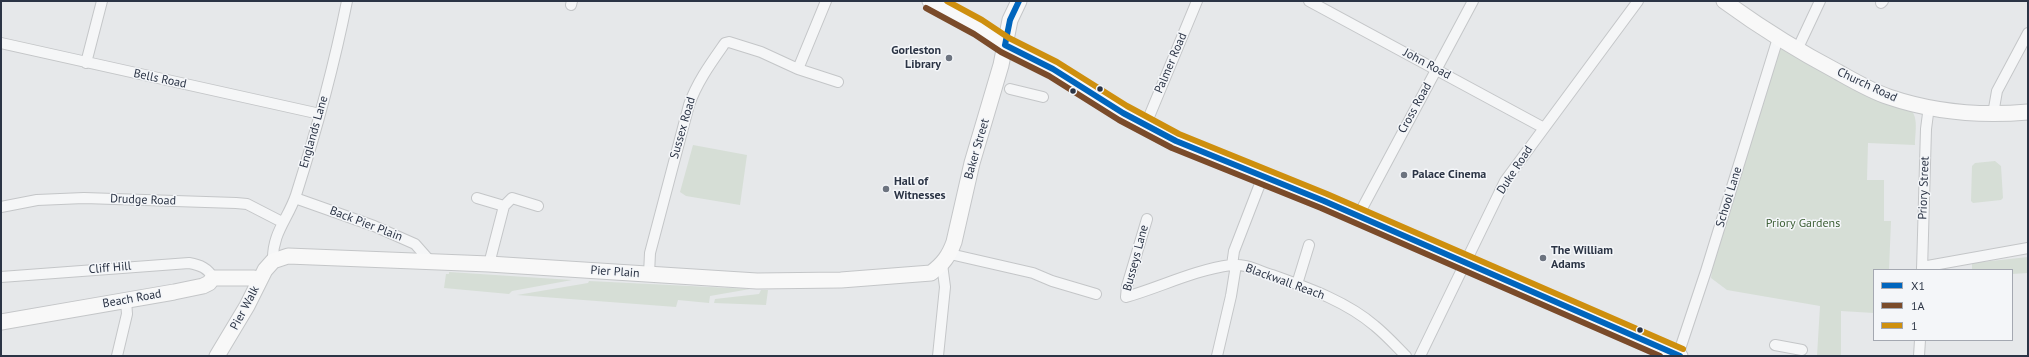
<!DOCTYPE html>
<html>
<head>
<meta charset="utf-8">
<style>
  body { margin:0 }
  #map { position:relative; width:2029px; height:357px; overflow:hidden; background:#e6e8ea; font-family:"PT Sans",sans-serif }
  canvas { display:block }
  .frame { position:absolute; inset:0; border:2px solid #2b3445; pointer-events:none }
  .legend { position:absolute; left:1873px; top:269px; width:140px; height:72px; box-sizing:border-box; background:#f4f6f9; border:1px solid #a4a8b1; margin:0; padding:5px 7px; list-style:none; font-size:12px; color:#2b3445 }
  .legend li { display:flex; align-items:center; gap:8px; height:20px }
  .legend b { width:20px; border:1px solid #a4a8b1 }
</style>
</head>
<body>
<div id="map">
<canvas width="2029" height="357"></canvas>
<div class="frame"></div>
<ul class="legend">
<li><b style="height:5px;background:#0065bd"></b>X1</li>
<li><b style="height:5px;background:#7a4b2a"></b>1A</li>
<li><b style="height:5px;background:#ce8f0e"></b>1</li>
</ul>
</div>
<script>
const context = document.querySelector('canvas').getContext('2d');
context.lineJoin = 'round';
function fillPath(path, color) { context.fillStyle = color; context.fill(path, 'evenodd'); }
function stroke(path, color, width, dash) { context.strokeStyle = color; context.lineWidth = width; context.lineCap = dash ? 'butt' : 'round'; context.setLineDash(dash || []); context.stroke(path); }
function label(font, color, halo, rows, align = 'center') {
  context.font = font + ' "PT Sans",sans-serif'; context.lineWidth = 3; context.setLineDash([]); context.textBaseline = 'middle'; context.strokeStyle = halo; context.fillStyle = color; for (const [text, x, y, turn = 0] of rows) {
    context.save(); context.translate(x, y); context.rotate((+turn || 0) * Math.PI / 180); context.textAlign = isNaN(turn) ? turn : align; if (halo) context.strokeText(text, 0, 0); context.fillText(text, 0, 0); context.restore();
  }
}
const green = new Path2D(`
  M 1777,46 L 1875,98 L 1910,109 C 1919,117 1915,133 1915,145 L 1868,143 L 1867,180 L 1884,180 L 1884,221 L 1891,221 L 1889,270 L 1874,270 L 1874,313 L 1841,311 L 1841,356 L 1817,356 L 1820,306 L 1727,290 L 1711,278 L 1713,262 Z
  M 693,145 L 747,155 L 740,205 L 686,196 L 680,192 Z
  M 1995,161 L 2001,166 L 2003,198 L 2001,200 L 1973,203 L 1971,201 L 1972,166 L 1975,163 Z
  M 2028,257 L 2028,273 L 2012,274 L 2012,270 L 1972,270 L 1972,263 Z
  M 449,272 L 572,280 L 512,291 L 509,294 L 444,288 L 446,274 L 449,274 Z
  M 589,281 L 750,289 L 710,296 L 709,303 L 678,300 L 676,307 L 517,295 L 588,283 Z
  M 761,290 L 768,290 L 766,305 L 714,303 L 715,299 L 759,294 Z`);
const street = new Path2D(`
  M 1309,1 L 1544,128
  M 1881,3 L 1883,1
  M 571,5 L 572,1
  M 1,43 L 320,114
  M 1797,50 L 1820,1
  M 86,63 L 102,1
  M 798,69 L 838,82
  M 1010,89 L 1043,97
  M 1993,114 L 1997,91 L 2028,33
  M 1146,124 L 1197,1
  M 295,198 L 374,226 L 415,244 L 430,261
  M 477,198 L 504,206
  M 1,207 L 37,200 L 84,198 L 236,203 L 247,204 L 282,222
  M 1358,216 L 1473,1
  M 1147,219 L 1127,286 L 1126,297 C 1161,287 1194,270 1231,265 C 1244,263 1259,271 1272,275 C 1308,288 1346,301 1375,326 C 1386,335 1396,346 1406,356
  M 950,254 L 1033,273 L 1052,281 L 1096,294
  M 273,261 C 272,233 288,219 296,195 C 316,132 334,66 347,1
  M 489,264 L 504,206 L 512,198 L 538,206
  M 1232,265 L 1234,251 L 1263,176
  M 1922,267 L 2028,248
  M 1922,270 L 1926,129 L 1929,106
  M 649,274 L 650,253 L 689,105 C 697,82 711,63 725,43 L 729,42 L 761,52 L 798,69 L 826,1
  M 1,277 L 189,263 C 200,265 208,268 213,278
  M 1297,284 L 1309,245
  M 1775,345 L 1802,350
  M 1678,355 L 1706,271 L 1778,38
  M 117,356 L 127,314 L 126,301
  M 938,356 L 945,287 L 942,264
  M 1217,356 L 1231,296 L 1236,265
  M 1420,356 L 1505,181 L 1638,1
  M 1919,356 L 1920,340`);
const secondary = new Path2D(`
  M 930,1 L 978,27 L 1005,45 L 1053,69 L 1123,113 L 1176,141 L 1324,201 L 1680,356
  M 1724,1 C 1761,28 1798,51 1838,72 C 1854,81 1871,91 1889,97 C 1933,112 1983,116 2028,112
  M 1,322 L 174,292 L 203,286 L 209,283 L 213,278 L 254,278 L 260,280
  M 217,356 L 247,306 L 265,270 L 273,261 L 288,256 L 489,264 L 757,281 L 841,280 L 931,273 C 943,264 949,256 954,242 L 972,163 L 1001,65 L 1010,20 L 1019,1`);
const bus1 = new Path2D(`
  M 1005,45 L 1053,69 L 1123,113 L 1176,141 L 1324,201 L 1680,356
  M 1005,45 L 1010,20 L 1019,1`);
const bus2 = new Path2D(`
  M 926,8 L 974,34 L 1001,52 L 1049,76 L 1119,120 L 1172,148 L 1321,208 L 1660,356`);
const bus3 = new Path2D(`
  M 947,1 L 982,20 L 1009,38 L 1057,62 L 1127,106 L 1179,134 L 1327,194 L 1683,349`);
const markers = [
  [949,58,4,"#6c737f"],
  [1100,89,3.5,"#2b3445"],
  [1073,91,3.5,"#2b3445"],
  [1404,175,4,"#6c737f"],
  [886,189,4,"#6c737f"],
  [1543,258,4,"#6c737f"],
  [1640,330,3.5,"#2b3445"]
];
const poiNames = [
  ["Gorleston",941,51,"right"],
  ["Library",941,65,"right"],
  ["Palace Cinema",1412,175],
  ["Hall of",894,182],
  ["Witnesses",894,196],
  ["The William",1551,251],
  ["Adams",1551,265]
];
const streetNames = [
  ["Palmer Road",1171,63,-67],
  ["John Road",1427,64,28],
  ["Bells Road",160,79,12],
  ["Church Road",1867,85,25],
  ["Cross Road",1415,108,-61],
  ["Sussex Road",683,128,-74],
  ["Englands Lane",314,132,-74],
  ["Baker Street",977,149,-74],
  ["Duke Road",1515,170,-57],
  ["Priory Street",1924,188,-88],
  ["School Lane",1729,197,-73],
  ["Drudge Road",143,200,2],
  ["Back Pier Plain",366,224,21],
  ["Busseys Lane",1136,258,-75],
  ["Cliff Hill",110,268,-5],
  ["Pier Plain",615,272,4],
  ["Blackwall Reach",1285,282,20],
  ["Beach Road",132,299,-10],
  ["Pier Walk",245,308,-62]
];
const parkNames = [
  ["Priory Gardens",1803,224]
];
fillPath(green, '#d6ded6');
stroke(street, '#c4c6c8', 12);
stroke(secondary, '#c4c6c8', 17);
stroke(street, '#f5f6f7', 10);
stroke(secondary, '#f8f8f8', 15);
stroke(bus1, '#0065bd', 6);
stroke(bus2, '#7a4b2a', 6);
stroke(bus3, '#ce8f0e', 6);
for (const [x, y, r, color] of markers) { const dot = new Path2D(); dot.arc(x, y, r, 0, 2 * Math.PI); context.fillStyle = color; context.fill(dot); stroke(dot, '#f4f6f9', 1.5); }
label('bold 12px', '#2b3445', '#f4f6f9', poiNames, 'left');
label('12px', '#2b3445', '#f4f6f9', streetNames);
label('12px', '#3f6138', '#f4f6f9', parkNames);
</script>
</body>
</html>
